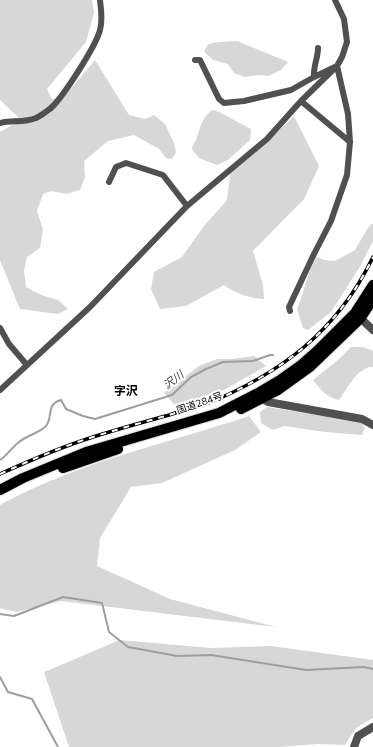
<!DOCTYPE html>
<html>
<head>
<meta charset="utf-8">
<style>
  body { margin:0 }
  canvas { display:block; background:#fff }
</style>
</head>
<body>
<canvas width="373" height="747"></canvas>
<script>
const context = document.querySelector('canvas').getContext('2d');
context.lineJoin = 'round';
function fillPath(path, color) { context.fillStyle = color; context.fill(path, 'evenodd'); }
function stroke(path, color, width, dash) { context.strokeStyle = color; context.lineWidth = width; context.lineCap = dash ? 'butt' : 'round'; context.setLineDash(dash || []); context.stroke(path); }
function label(font, color, halo, rows, align = 'center') {
  context.font = font + ' "Nunito Sans","Noto Sans JP",sans-serif'; context.lineWidth = 4; context.setLineDash([]); context.textBaseline = 'middle'; context.strokeStyle = halo; context.fillStyle = color; for (const [text, x, y, turn = 0] of rows) {
    context.save(); context.translate(x, y); context.rotate((+turn || 0) * Math.PI / 180); context.textAlign = isNaN(turn) ? turn : align; if (halo) context.strokeText(text, 0, 0); context.fillText(text, 0, 0); context.restore();
  }
}
const green = new Path2D(`
  M 0,0 L 92,0 L 94,13 L 86,42 L 47,89 L 52,99 L 63,98 L 95,60 L 129,115 L 145,119 L 154,115 L 165,124 L 174,143 L 176,152 L 172,159 L 166,158 L 159,149 L 134,135 L 108,141 L 84,161 L 85,177 L 80,190 L 66,194 L 51,191 L 43,194 L 37,211 L 43,229 L 40,248 L 27,257 L 24,271 L 26,287 L 41,295 L 58,300 L 68,309 L 58,314 L 20,309 L 0,260 L 0,132 L 21,120 L 0,100 Z
  M 237,41 L 288,62 L 281,70 L 269,76 L 257,75 L 245,77 L 234,73 L 228,64 L 213,60 L 204,52 L 208,44 L 219,42 Z
  M 212,110 L 217,111 L 251,129 L 250,140 L 228,160 L 217,165 L 199,158 L 192,149 C 193,144 196,142 197,137 C 201,126 201,119 212,110 Z
  M 294,116 L 319,166 L 304,199 L 253,251 L 263,285 L 264,299 C 249,298 236,294 224,285 L 186,306 L 160,309 L 151,289 L 154,272 L 182,257 L 204,226 L 227,200 L 230,174 L 253,155 Z
  M 371,224 L 373,224 L 373,241 L 361,265 L 331,312 L 308,330 L 303,328 L 297,309 C 305,291 306,274 317,257 L 324,260 L 335,261 L 355,250 L 366,231 Z
  M 351,347 L 363,347 L 373,351 L 373,367 C 358,366 347,389 339,400 C 326,397 321,390 313,380 L 338,360 Z
  M 254,356 L 266,366 L 224,390 L 175,405 L 164,393 L 199,366 L 217,359 L 232,359 Z
  M 267,407 L 361,422 L 365,428 L 362,435 L 325,432 L 284,426 L 273,430 L 261,423 L 260,412 Z
  M 249,416 L 261,432 L 235,450 L 162,483 L 131,487 L 100,538 L 97,566 L 170,599 L 276,627 L 61,601 L 16,612 L 0,608 L 0,505 C 78,462 165,444 249,416 Z
  M 120,640 L 211,648 L 271,646 L 373,660 L 373,718 L 356,728 L 345,745 L 318,744 L 279,747 L 69,747 L 44,672 Z`);
const stream = new Path2D(`
  M 0,460 C 7,456 11,448 18,443 C 25,436 37,434 45,427 C 54,419 45,404 61,400 L 66,409 L 83,416 L 95,419 L 172,395 L 191,377 L 206,369 L 223,362 L 253,361 L 270,355 L 273,355
  M 0,614 L 14,616 L 63,597 L 102,603 L 109,632 L 128,647 L 177,656 L 211,655 L 306,670 L 364,667 L 373,669
  M 0,677 L 8,692 L 32,699 L 58,747`);
const minor = new Path2D(`
  M 195,60 L 200,60 L 219,99 L 224,103 L 244,101 L 291,90 L 314,77 L 337,66 L 348,114 L 350,142 L 347,175 L 331,221 L 314,254 L 289,307 L 290,311
  M 314,77 C 313,67 318,58 318,48
  M 301,101 L 350,142
  M 0,123 C 12,120 24,123 36,118 C 41,116 47,111 51,108 C 63,97 96,46 100,30 C 103,20 101,11 100,0
  M 109,182 L 116,167 L 126,163 L 163,175 L 187,206
  M 0,328 L 9,344 L 27,365
  M 0,390 L 90,307 L 187,206 L 267,139 L 301,101 L 337,66 L 342,57 L 347,42 L 344,19 L 335,0`);
const tertiary = new Path2D(`
  M 356,314 L 373,330
  M 260,395 L 262,399 L 268,402 L 362,419 L 373,425
  M 354,747 L 358,736 L 373,727`);
const trunk = new Path2D(`
  M 241,409 L 278,390 L 310,367 L 360,319 L 373,299
  M 63,468 L 118,449
  M 0,490 L 23,478 L 86,452 L 219,413 L 258,393 L 280,380 L 301,365 L 317,351 L 355,313 L 373,285`);
const rail = new Path2D(`
  M 0,474 C 31,460 61,447 93,437 C 118,429 144,422 169,415 C 180,411 193,409 204,405 C 280,374 337,332 373,257`);
const streetNames = [
  ["国道284号",200,404,-19]
];
const waterNames = [
  ["沢川",174,381,-38]
];
const quarterNames = [
  ["字沢",126,392]
];
fillPath(green, '#d7d7d7');
stroke(stream, '#9e9e9e', 2);
stroke(trunk, '#dbdbdb', 12);
stroke(minor, '#505050', 6);
stroke(tertiary, '#505050', 8);
stroke(trunk, '#000', 10);
stroke(rail, '#000', 3.5);
stroke(rail, '#fff', 2, [6]);
label('10px', '#000', '#fff', streetNames);
label('italic 11px', '#3f3f3f', '#fff', waterNames);
label('bold 12px', '#000', '#fff', quarterNames);
</script>
</body>
</html>
